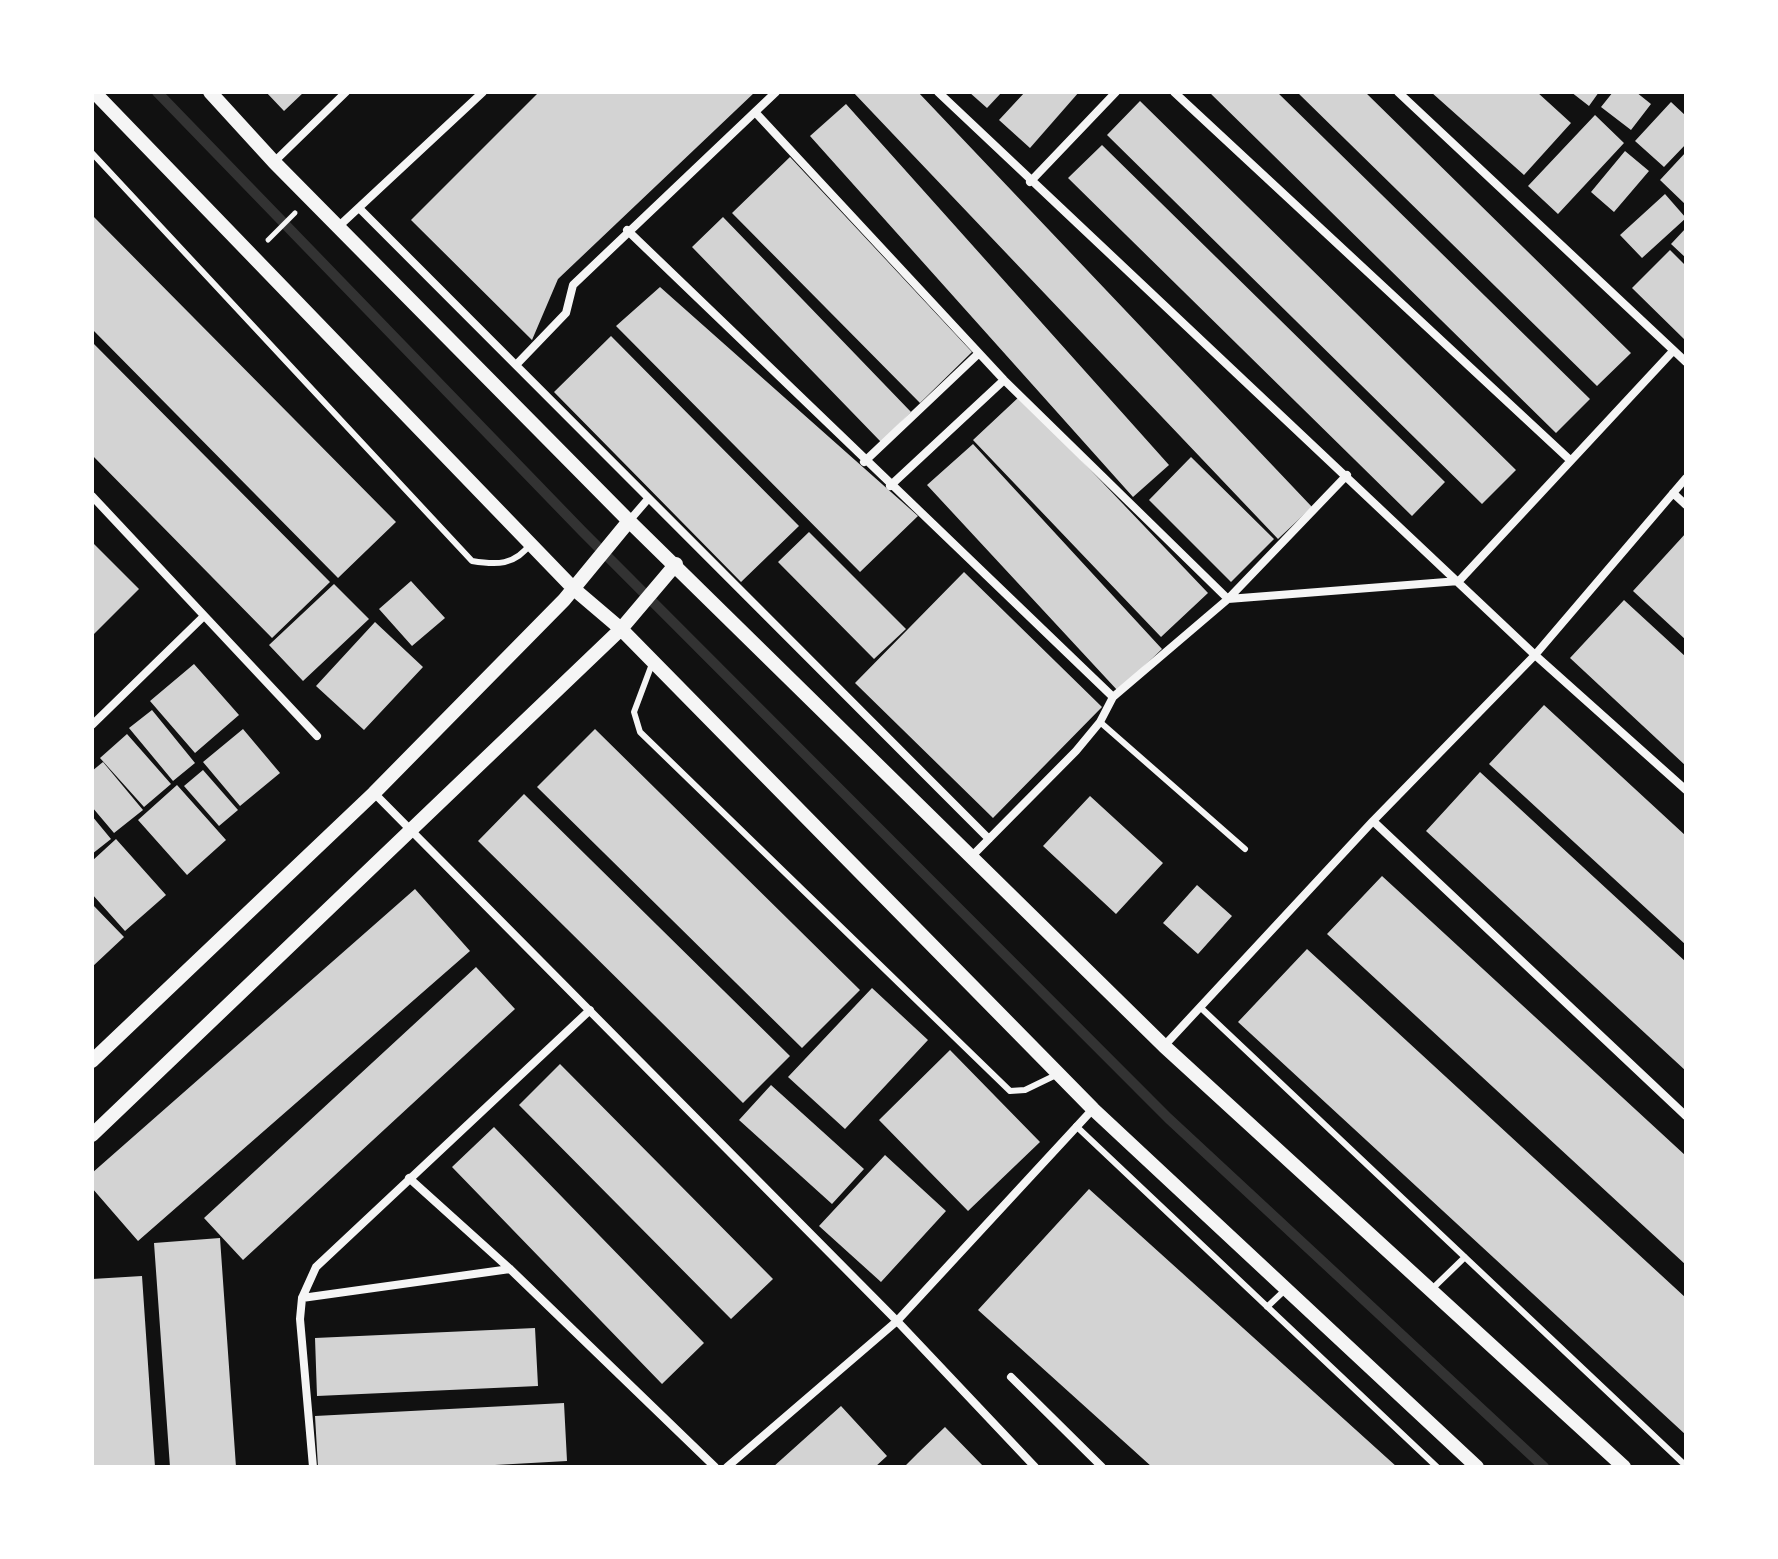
<!DOCTYPE html>
<html>
<head>
<meta charset="utf-8">
<style>
  body { margin:0 }
  #map { position:relative; width:1778px; height:1559px; overflow:hidden; background:#111; font-family:"Roboto Condensed",sans-serif }
  canvas { display:block }
  .frame { position:absolute; inset:0; border:94px solid #fff; pointer-events:none }
</style>
</head>
<body>
<div id="map">
<canvas width="1778" height="1559"></canvas>
<div class="frame"></div>
</div>
<script>
const context = document.querySelector('canvas').getContext('2d');
context.lineJoin = 'round';
function stroke(path, color, width, dash) { context.strokeStyle = color; context.lineWidth = width; context.lineCap = dash ? 'butt' : 'round'; context.setLineDash(dash || []); context.stroke(path); }
function fillPath(path, color) { context.fillStyle = color; context.fill(path, 'evenodd'); }
const stream = new Path2D(`
  M 157,92 L 583,532 L 1168,1118 L 1544,1467`);
const building = new Path2D(`
  M 266,92 L 304,92 L 284,111 Z
  M 539,92 L 755,92 L 558,279 L 532,340 L 411,220 Z
  M 853,92 L 918,92 L 1312,507 L 1278,539 Z
  M 969,92 L 1002,92 L 987,108 Z
  M 1025,92 L 1079,92 L 1030,148 L 999,120 Z
  M 1209,92 L 1277,92 L 1590,399 L 1556,433 Z
  M 1297,92 L 1365,92 L 1631,353 L 1597,386 Z
  M 1431,92 L 1537,92 L 1571,123 L 1524,175 Z
  M 1571,92 L 1599,92 L 1589,106 Z
  M 1613,92 L 1636,92 L 1651,104 L 1631,130 L 1601,107 Z
  M 1140,101 L 1516,470 L 1482,504 L 1107,135 Z
  M 1671,102 L 1686,116 L 1686,144 L 1664,167 L 1635,141 Z
  M 846,104 L 1169,465 L 1133,497 L 810,136 Z
  M 1595,115 L 1624,143 L 1558,214 L 1528,186 Z
  M 1102,145 L 1445,482 L 1412,516 L 1068,178 Z
  M 1625,151 L 1649,171 L 1614,212 L 1591,192 Z
  M 1686,152 L 1686,205 L 1660,180 Z
  M 790,157 L 972,352 L 920,403 L 732,213 Z
  M 1665,194 L 1686,218 L 1642,258 L 1620,235 Z
  M 92,215 L 396,522 L 338,578 L 92,329 Z
  M 723,217 L 911,412 L 881,442 L 692,247 Z
  M 1686,228 L 1686,258 L 1671,244 Z
  M 1670,250 L 1686,266 L 1686,341 L 1632,288 Z
  M 660,287 L 918,516 L 860,572 L 616,326 Z
  M 611,336 L 799,526 L 741,582 L 554,392 Z
  M 92,342 L 330,582 L 272,638 L 92,455 Z
  M 1020,396 L 1208,593 L 1161,637 L 973,440 Z
  M 973,444 L 1162,649 L 1118,691 L 927,485 Z
  M 1191,457 L 1274,539 L 1231,582 L 1149,500 Z
  M 809,532 L 906,629 L 874,659 L 778,562 Z
  M 1686,533 L 1686,640 L 1633,591 Z
  M 92,542 L 139,589 L 92,636 Z
  M 964,572 L 1102,707 L 993,818 L 855,683 Z
  M 411,581 L 445,618 L 412,646 L 379,609 Z
  M 334,584 L 369,619 L 303,681 L 269,645 Z
  M 1624,600 L 1686,657 L 1686,766 L 1570,658 Z
  M 375,622 L 423,667 L 364,730 L 316,686 Z
  M 194,664 L 239,715 L 195,753 L 150,701 Z
  M 1544,705 L 1686,836 L 1686,945 L 1489,764 Z
  M 152,710 L 195,763 L 173,781 L 129,728 Z
  M 243,729 L 280,773 L 240,806 L 203,762 Z
  M 595,729 L 860,990 L 802,1048 L 537,787 Z
  M 127,734 L 171,784 L 144,807 L 100,758 Z
  M 103,762 L 143,810 L 114,833 L 92,807 L 92,771 Z
  M 203,770 L 238,810 L 219,826 L 184,786 Z
  M 1480,772 L 1686,962 L 1686,1071 L 1426,831 Z
  M 177,785 L 226,840 L 187,875 L 138,820 Z
  M 524,794 L 790,1056 L 743,1103 L 478,841 Z
  M 1090,796 L 1163,863 L 1116,914 L 1043,846 Z
  M 92,816 L 111,839 L 92,854 Z
  M 116,839 L 166,895 L 125,931 L 92,894 L 92,861 Z
  M 1382,876 L 1686,1156 L 1686,1265 L 1327,934 Z
  M 1197,885 L 1232,916 L 1198,954 L 1163,923 Z
  M 415,889 L 470,951 L 138,1241 L 92,1188 L 92,1173 Z
  M 92,904 L 124,937 L 92,967 Z
  M 1307,949 L 1686,1298 L 1686,1435 L 1238,1022 Z
  M 476,967 L 515,1009 L 243,1260 L 204,1218 Z
  M 872,988 L 928,1040 L 845,1129 L 788,1077 Z
  M 950,1050 L 1040,1142 L 968,1211 L 879,1120 Z
  M 560,1064 L 773,1279 L 731,1319 L 519,1105 Z
  M 771,1085 L 864,1169 L 832,1204 L 739,1120 Z
  M 494,1127 L 704,1343 L 662,1384 L 452,1167 Z
  M 885,1155 L 946,1211 L 881,1282 L 819,1226 Z
  M 1089,1189 L 1397,1467 L 1152,1467 L 978,1310 Z
  M 220,1238 L 236,1467 L 170,1467 L 154,1243 Z
  M 142,1276 L 155,1467 L 92,1467 L 92,1279 Z
  M 535,1328 L 538,1386 L 317,1396 L 315,1338 Z
  M 564,1403 L 567,1461 L 459,1467 L 318,1467 L 315,1416 Z
  M 841,1406 L 887,1456 L 875,1467 L 773,1467 Z
  M 945,1427 L 983,1466 L 904,1467 L 918,1453 Z`);
const path = new Path2D(`
  M 268,240 L 295,213`);
const service = new Path2D(`
  M 92,153 L 472,561 C 496,565 515,566 531,543
  M 652,664 L 634,712 L 640,732 L 1010,1091 L 1025,1090 L 1056,1075
  M 1100,722 L 1245,849
  M 1200,1007 L 1686,1466
  M 1076,1126 L 1437,1467
  M 1431,1290 L 1465,1257
  M 1267,1307 L 1286,1289`);
const minor = new Path2D(`
  M 938,92 L 1535,655 L 1686,790
  M 1174,92 L 1570,460
  M 1398,92 L 1686,362
  M 755,112 L 1004,380 L 1228,599 L 1459,581 L 1673,351
  M 274,162 L 346,92
  M 1030,182 L 1116,92
  M 359,208 L 989,839
  M 338,227 L 483,92
  M 627,230 L 1113,697
  M 516,365 L 566,313 L 573,285 L 776,92
  M 864,462 L 978,354
  M 890,486 L 1004,380
  M 1673,493 L 1686,505
  M 92,496 L 317,736
  M 629,521 L 648,499
  M 92,725 L 204,616
  M 374,793 L 897,1321 L 1035,1467
  M 1373,821 L 1686,1116
  M 973,855 L 1076,751 L 1100,722 L 1113,697 L 1228,599 L 1347,475
  M 1164,1046 L 1373,821 L 1535,655 L 1686,478
  M 409,1178 L 510,1269 L 715,1467
  M 302,1298 L 510,1269
  M 1011,1377 L 1102,1467
  M 313,1467 L 300,1319 L 302,1298 L 316,1267 L 590,1010
  M 727,1467 L 897,1321 L 1093,1109`);
const tertiary = new Path2D(`
  M 94,92 L 574,589 L 621,629 L 1093,1109 L 1477,1467
  M 210,92 L 274,162 L 629,521 L 1164,1046 L 1624,1467
  M 92,1061 L 374,793 L 564,600 L 629,521
  M 92,1135 L 621,629 L 676,564`);
stroke(stream, '#333', 10);
fillPath(building, '#d3d3d3');
stroke(path, '#f5f5f5', 5);
stroke(service, '#f5f5f5', 6);
stroke(minor, '#f5f5f5', 8);
stroke(tertiary, '#f5f5f5', 14);
</script>
</body>
</html>
